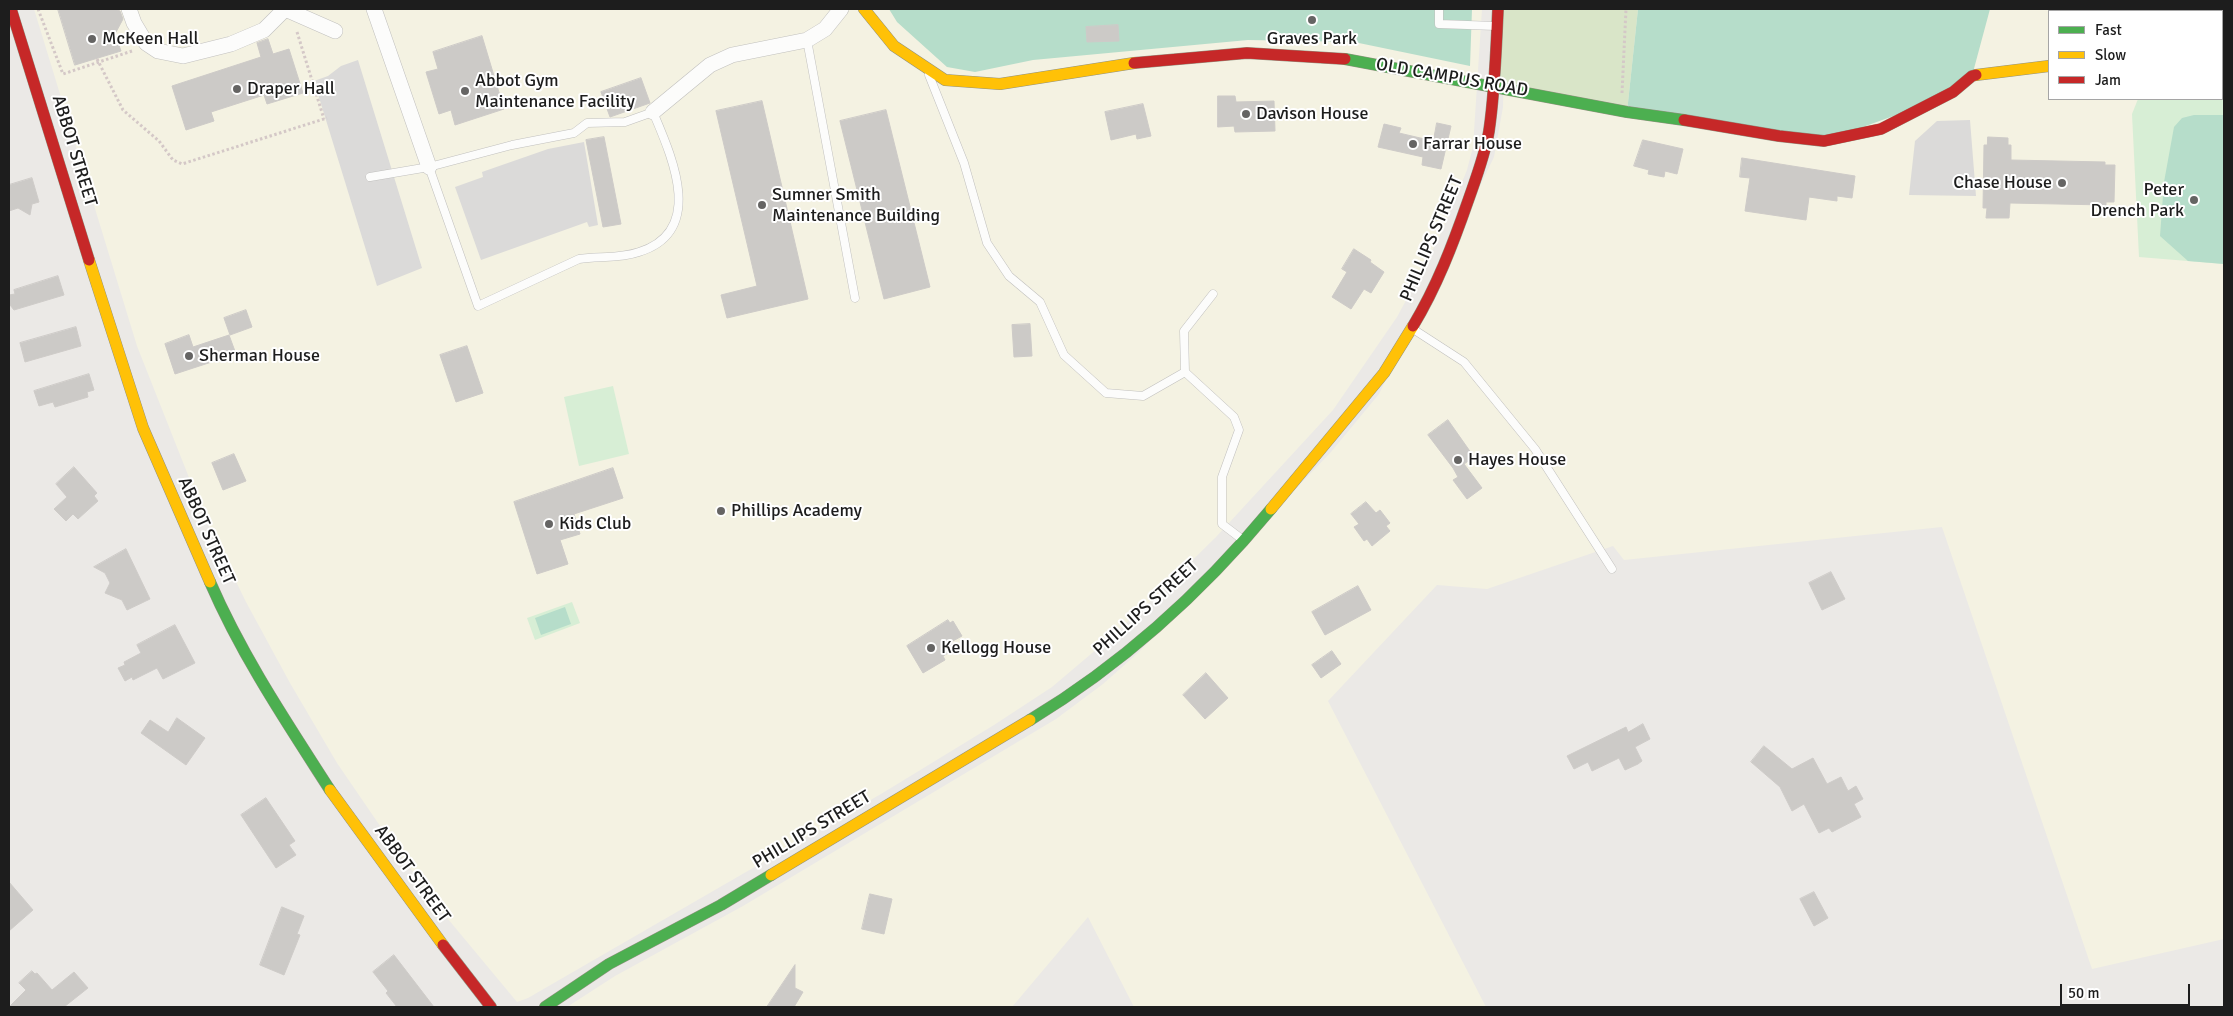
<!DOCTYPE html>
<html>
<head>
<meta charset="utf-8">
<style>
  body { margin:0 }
  #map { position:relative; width:2233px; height:1016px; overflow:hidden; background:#ebe9e6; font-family:Signika,sans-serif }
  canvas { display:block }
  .frame { position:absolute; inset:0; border:10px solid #1d1d1d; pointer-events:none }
  .legend { position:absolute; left:2048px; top:10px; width:175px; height:90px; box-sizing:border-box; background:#fff; border:1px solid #a5a5a5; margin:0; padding:6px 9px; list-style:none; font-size:15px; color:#1d1d1d }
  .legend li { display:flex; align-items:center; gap:10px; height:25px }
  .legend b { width:25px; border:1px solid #a5a5a5 }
  .scale { position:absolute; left:2060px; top:984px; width:130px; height:22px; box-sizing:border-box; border:2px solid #1d1d1d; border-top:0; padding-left:6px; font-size:15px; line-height:18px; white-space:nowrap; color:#1d1d1d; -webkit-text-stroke:4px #fff; paint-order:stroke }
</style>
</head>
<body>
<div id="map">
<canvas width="2233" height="1016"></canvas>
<div class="frame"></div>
<ul class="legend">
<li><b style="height:6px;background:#4caf50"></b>Fast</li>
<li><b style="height:6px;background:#ffc107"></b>Slow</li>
<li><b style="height:6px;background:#c62828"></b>Jam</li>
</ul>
<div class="scale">50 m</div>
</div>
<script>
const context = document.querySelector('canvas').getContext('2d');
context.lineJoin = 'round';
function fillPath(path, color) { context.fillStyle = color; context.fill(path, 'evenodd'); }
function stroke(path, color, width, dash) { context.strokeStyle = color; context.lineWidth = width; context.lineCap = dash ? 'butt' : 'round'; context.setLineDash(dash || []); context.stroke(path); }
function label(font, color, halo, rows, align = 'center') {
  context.font = font + ' Signika,sans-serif'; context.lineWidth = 4; context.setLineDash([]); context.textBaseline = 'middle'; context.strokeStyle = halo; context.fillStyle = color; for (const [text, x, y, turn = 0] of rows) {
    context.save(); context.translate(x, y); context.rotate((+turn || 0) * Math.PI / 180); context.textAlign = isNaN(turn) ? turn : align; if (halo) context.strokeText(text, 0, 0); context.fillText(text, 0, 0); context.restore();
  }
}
const education = new Path2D(`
  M 34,9 L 1482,9 L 1473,147 L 1467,170 L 1442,231 L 1423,269 L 1397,317 L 1333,410 L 1216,537 L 1154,598 L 1104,643 L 1052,687 L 994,725 L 881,794 L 528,998 L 517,1002 L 443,913 L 389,839 L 337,763 L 290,683 L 246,602 L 205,518 L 137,346 Z
  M 1505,9 L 2224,9 L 2224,939 L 2092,969 L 1942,527 L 1624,560 L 1613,546 L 1487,589 L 1437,585 L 1328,701 L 1486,1007 L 1134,1007 L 1088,917 L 1012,1007 L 567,1007 L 615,976 L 743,906 L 1056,719 L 1103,684 L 1139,652 L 1331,452 L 1379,394 L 1494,157 L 1503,107 ZM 2049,11 L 2222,11 L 2222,99 L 2049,99 Z`);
const grass = new Path2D(`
  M 1498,9 L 1638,9 L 1627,112 L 1494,86 Z`);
const park = new Path2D(`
  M 2222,96 L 2224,97 L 2224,264 L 2139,257 L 2132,114 L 2138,99 L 2222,99 Z
  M 613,386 L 629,454 L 579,466 L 564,397 Z
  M 572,602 L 580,623 L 535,640 L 527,618 Z`);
const pitch = new Path2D(`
  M 889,9 L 1472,9 L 1470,66 L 1354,42 L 1248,40 L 1033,60 L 975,72 L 947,67 L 897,22 Z
  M 1638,9 L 1990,9 L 1972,76 L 1935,101 L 1824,141 L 1627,112 Z
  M 2194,115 L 2224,115 L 2224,264 L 2188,261 L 2160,236 L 2164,182 L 2174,127 L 2182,118 Z
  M 565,607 L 571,624 L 541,635 L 535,618 Z`);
const parking = new Path2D(`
  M 358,60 L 422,268 L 377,286 L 314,81 L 328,76 L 341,66 Z
  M 1970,120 L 1976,196 L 1909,195 L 1915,141 L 1937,121 Z
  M 584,142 L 598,225 L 589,227 L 587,222 L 481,260 L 455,187 L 483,177 L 482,172 L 548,149 Z`);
const building = new Path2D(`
  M 58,9 L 115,9 L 120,11 L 123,19 L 115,34 L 121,51 L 75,65 Z
  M 1118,25 L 1119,41 L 1087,42 L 1086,27 Z
  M 482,36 L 504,109 L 455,125 L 451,110 L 439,114 L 426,72 L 438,69 L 433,52 Z
  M 268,39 L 273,54 L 289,49 L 303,93 L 267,104 L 264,95 L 211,112 L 214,121 L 186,130 L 172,86 L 261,57 L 257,43 Z
  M 641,78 L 650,103 L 610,117 L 601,92 Z
  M 1218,96 L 1235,96 L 1236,102 L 1274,101 L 1275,131 L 1235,132 L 1234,126 L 1218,127 Z
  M 762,101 L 808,299 L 727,318 L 721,295 L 757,286 L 716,111 Z
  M 1143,104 L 1151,136 L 1137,139 L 1136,134 L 1111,140 L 1105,112 Z
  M 886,110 L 930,287 L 884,299 L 840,121 Z
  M 1437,123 L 1451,126 L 1441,169 L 1422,165 L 1423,157 L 1378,147 L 1384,124 L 1401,128 L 1399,133 L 1433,141 Z
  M 604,137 L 621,224 L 603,227 L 586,140 Z
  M 1988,137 L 2008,138 L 2008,145 L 2011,145 L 2011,160 L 2105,162 L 2105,165 L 2115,165 L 2114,202 L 2106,202 L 2106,205 L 2010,203 L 2009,218 L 1986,218 L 1987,208 L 1983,208 L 1984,145 L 1987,145 Z
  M 1643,140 L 1683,149 L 1677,174 L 1665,171 L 1664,177 L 1648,174 L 1649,170 L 1634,166 Z
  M 1742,158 L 1855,176 L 1852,198 L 1837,196 L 1837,201 L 1809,197 L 1806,220 L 1745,211 L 1750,178 L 1740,177 Z
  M 32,178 L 39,202 L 32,204 L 30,215 L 18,208 L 9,211 L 9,185 Z
  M 1354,249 L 1371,260 L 1370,262 L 1384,272 L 1371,293 L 1364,289 L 1351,309 L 1332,297 L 1347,272 L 1342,269 Z
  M 58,276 L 64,295 L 14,310 L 10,305 L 9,295 L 15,294 L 14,290 Z
  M 246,310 L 252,327 L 230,335 L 224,318 Z
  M 1030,324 L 1032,356 L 1014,357 L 1012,325 Z
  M 76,327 L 81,346 L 25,362 L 20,343 Z
  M 189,335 L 193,347 L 229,335 L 236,354 L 175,374 L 165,344 Z
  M 467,346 L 483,393 L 456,402 L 440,355 Z
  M 89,374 L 94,390 L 87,392 L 88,397 L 55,407 L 53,402 L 39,406 L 34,391 Z
  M 1448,420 L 1474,457 L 1464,464 L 1482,488 L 1467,499 L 1453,480 L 1458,477 L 1453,468 L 1428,435 Z
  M 234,454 L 246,481 L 223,490 L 212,463 Z
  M 74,467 L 97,493 L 94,496 L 98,501 L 78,519 L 73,514 L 66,521 L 54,509 L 67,497 L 56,484 Z
  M 613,468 L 623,498 L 574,514 L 580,534 L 560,540 L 568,564 L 537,574 L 514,502 Z
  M 1366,502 L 1376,513 L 1380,510 L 1390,523 L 1386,526 L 1390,531 L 1372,546 L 1367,539 L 1364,541 L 1354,527 L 1359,524 L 1351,514 Z
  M 126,549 L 150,599 L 127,610 L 122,600 L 105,593 L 110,583 L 105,573 L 94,567 Z
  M 1831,572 L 1845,599 L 1822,610 L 1809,583 Z
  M 1358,586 L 1371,610 L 1325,635 L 1312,612 Z
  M 948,620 L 950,623 L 953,621 L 962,636 L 951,642 L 955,649 L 943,656 L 945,660 L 923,673 L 907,646 Z
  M 175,625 L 195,663 L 163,679 L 157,668 L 133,680 L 132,677 L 125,681 L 118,668 L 125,665 L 124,662 L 141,653 L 137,645 Z
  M 1332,651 L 1341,664 L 1321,678 L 1312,665 Z
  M 1206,673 L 1228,698 L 1205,719 L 1183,695 Z
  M 177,718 L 205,738 L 186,765 L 141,733 L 150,720 L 168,732 Z
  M 1643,724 L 1650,739 L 1635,747 L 1642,761 L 1638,764 L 1625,770 L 1619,758 L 1592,771 L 1588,762 L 1574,769 L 1567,756 L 1626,727 L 1628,732 Z
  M 1764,746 L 1792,769 L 1813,758 L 1827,784 L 1841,777 L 1848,791 L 1856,786 L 1863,799 L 1854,804 L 1861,817 L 1832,832 L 1829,828 L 1819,833 L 1804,804 L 1792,811 L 1780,787 L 1751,762 Z
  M 266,798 L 295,841 L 289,845 L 296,855 L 276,868 L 241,815 Z
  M 9,882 L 33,910 L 9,931 Z
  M 1814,892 L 1828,918 L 1814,926 L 1800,899 Z
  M 870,894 L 892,899 L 884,934 L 862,929 Z
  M 282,907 L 304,916 L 297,934 L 300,935 L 284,975 L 260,965 Z
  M 394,955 L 434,1007 L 397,1007 L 386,993 L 388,991 L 373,972 Z
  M 795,965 L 795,988 L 803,992 L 794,1007 L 767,1007 Z
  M 32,971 L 35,974 L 37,973 L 52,990 L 74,972 L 88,988 L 64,1007 L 9,1007 L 26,990 L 19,983 Z`);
const path = new Path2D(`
  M 38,9 L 63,74 L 132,51
  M 297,32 L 324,119
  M 97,59 L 123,110 L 159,141 L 173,160 L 182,164 L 327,118
  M 1622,93 L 1626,9`);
const lane = new Path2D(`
  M 1439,9 L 1439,24 L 1496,26
  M 807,40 L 855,298
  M 929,75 L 964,163 L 987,243 L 1009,276 L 1040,302 L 1064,355 L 1106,393 L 1143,396 L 1185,372 L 1184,331 L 1213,294
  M 370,177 L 429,167 L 512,145 L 574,133 L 587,123 L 625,122 L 653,112 C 672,157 706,231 639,252 C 619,259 599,256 579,259 L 478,306 L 429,167
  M 1413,329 L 1464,362 L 1535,449 L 1612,569
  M 1185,372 L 1234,417 L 1239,430 L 1222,477 L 1222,524 L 1243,540`);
const street = new Path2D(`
  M 129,9 L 134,23 L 146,43 L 158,51 L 183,56 L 231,44 L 264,30 L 285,9
  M 285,9 L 335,31
  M 374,9 L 429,167
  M 2222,90 L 2224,90
  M 653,112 L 710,65 L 732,55 L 807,40 L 825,29 L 841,9`);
const fast = new Path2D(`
  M 1345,59 L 1627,112 L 1684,120
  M 210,582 C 242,656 287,723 330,790
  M 1030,720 C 1121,665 1203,591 1271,509
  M 545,1007 L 609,964 L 721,905 L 771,875`);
const slow = new Path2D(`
  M 864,9 L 894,46 L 945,80 L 1000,84 L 1134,63
  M 1976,75 L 2049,66
  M 89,260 L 143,428 L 210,582
  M 1271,509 L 1384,373 L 1413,326
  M 330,790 L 443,945
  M 771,875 L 1030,720`);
const jam = new Path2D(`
  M 11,9 L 89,260
  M 1134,63 L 1247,53 L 1345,59
  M 1684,120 L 1779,136 L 1824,141 L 1881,129 L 1953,92 L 1972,76 L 1976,75
  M 1413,326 C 1437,286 1453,244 1468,201 C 1476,178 1485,155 1489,131 C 1495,91 1496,50 1498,9
  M 443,945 L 491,1007`);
const markers = [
  [1312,20,5,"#656463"],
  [92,39,5,"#656463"],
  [237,89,5,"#656463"],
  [465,91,5,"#656463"],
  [1246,114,5,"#656463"],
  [1413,144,5,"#656463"],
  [2062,183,5,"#656463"],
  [2194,200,5,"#656463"],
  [762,205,5,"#656463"],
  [189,356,5,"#656463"],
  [1458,460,5,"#656463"],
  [721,511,5,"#656463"],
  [549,524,5,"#656463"],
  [931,648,5,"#656463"]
];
const poiNames = [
  ["McKeen Hall",102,39],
  ["Graves Park",1312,39,"center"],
  ["Abbot Gym",475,81],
  ["Maintenance Facility",475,102],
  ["Draper Hall",247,89],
  ["Davison House",1256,114],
  ["Farrar House",1423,144],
  ["Chase House",2052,183,"right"],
  ["Peter",2184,190,"right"],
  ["Drench Park",2184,211,"right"],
  ["Sumner Smith",772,195],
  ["Maintenance Building",772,216],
  ["Sherman House",199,356],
  ["Hayes House",1468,460],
  ["Phillips Academy",731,511],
  ["Kids Club",559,524],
  ["Kellogg House",941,648]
];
const streetNames = [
  ["OLD CAMPUS ROAD",1452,78,10],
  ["ABBOT STREET",74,151,73],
  ["PHILLIPS STREET",1432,239,-67],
  ["ABBOT STREET",206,531,66],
  ["PHILLIPS STREET",1146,608,-42],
  ["PHILLIPS STREET",812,830,-31],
  ["ABBOT STREET",412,874,54]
];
fillPath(education, '#f4f2e2');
fillPath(grass, '#d9e5c8');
fillPath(park, '#d7eed5');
fillPath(pitch, '#b6ddca');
fillPath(parking, '#dbdad9');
fillPath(building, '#cccac7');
stroke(building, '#cecbc8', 1);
stroke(lane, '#c1c0be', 9);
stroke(street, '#c1c0be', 16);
stroke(fast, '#929280', 12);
stroke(slow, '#929280', 12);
stroke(jam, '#929280', 12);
stroke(path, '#d4c8c7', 3, [2.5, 2.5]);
stroke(lane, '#fcfcfb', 8);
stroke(street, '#fcfcfb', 15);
stroke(fast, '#4caf50', 11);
stroke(slow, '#ffc107', 11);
stroke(jam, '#c62828', 11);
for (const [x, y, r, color] of markers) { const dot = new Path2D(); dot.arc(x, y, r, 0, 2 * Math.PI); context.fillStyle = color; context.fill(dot); stroke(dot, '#fff', 2); }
label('18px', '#1d1d1d', '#fff', poiNames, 'left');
label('18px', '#1d1d1d', '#fff', streetNames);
</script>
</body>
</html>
